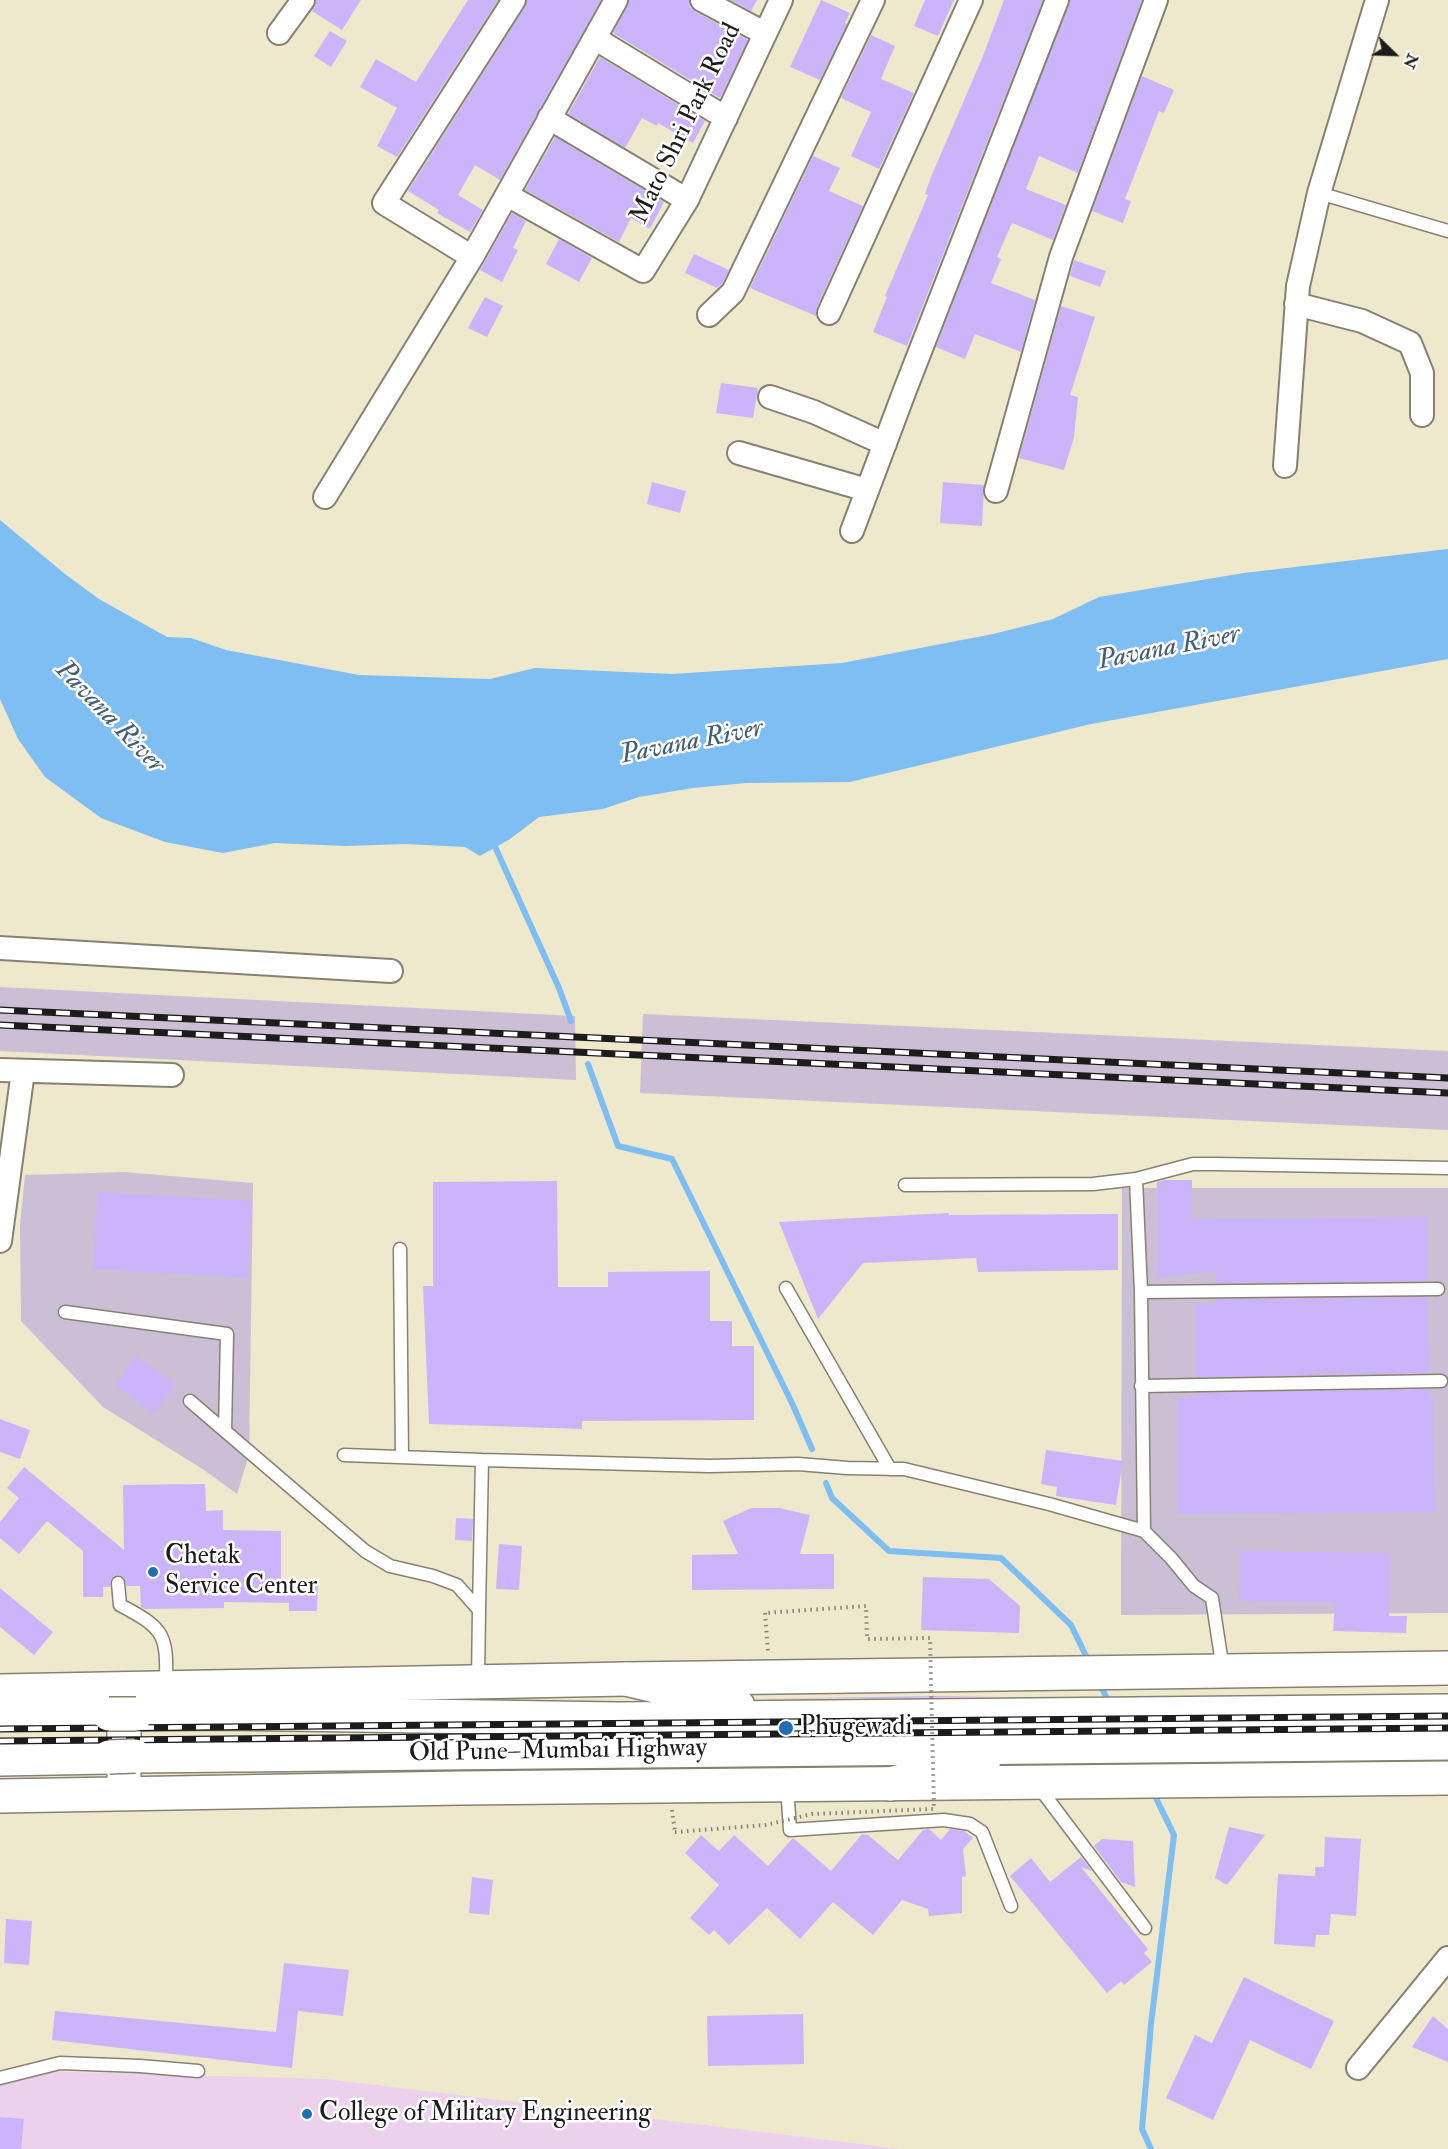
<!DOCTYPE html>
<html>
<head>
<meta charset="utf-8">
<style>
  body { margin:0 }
  #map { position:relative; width:1448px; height:2149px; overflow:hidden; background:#eee8cd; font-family:"IM FELL Double Pica",serif }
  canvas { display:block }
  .north { position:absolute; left:1364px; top:24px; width:60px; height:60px; -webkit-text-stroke:4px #fff; paint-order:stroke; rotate:113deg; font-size:16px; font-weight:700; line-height:24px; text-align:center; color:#1c1c1c }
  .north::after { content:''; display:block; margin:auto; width:21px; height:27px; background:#1c1c1c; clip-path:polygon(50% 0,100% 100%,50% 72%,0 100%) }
</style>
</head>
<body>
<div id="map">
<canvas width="1448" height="2149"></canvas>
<div class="north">N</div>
</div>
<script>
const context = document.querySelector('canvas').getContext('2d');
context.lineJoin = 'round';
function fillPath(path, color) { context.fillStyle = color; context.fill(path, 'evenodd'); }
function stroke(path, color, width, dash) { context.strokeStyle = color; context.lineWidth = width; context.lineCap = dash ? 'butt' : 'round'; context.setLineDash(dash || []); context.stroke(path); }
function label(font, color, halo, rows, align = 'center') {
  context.font = font + ' "IM FELL Double Pica",serif'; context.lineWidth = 5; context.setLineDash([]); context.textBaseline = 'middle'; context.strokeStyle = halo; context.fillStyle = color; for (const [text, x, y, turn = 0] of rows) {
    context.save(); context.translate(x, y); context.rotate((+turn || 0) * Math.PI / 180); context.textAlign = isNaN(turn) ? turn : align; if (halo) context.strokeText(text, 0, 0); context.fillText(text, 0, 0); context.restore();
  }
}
const built = new Path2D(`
  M 0,2070 L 326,2079 L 901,2149 L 0,2149 Z`);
const industrial = new Path2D(`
  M 0,987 L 575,1016 L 576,1080 L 0,1051 Z
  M 643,1014 L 1448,1051 L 1448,1130 L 640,1093 Z
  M 124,1172 L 253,1183 L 249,1455 L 237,1494 L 204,1470 L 103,1407 L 21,1321 L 20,1224 L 25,1175 Z
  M 1122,1188 L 1448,1188 L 1448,1613 L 1121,1615 Z`);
const water = new Path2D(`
  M 0,520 L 65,574 L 99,599 L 167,637 L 191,638 L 226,650 L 359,675 L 490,679 L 535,668 L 672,674 L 842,663 L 993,634 L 1053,619 L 1099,597 L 1244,573 L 1448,549 L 1448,659 L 1091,724 L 850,782 L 746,783 L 693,788 L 639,797 L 603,809 L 539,817 L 510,839 L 480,856 L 465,847 L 405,844 L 345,846 L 275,843 L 223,853 L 165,842 L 101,818 L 45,777 L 18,739 L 0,699 Z`);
const stream = new Path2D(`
  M 492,840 L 559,988 L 571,1021
  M 588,1064 L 618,1146 L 672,1159 L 792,1403 L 812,1449
  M 826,1483 L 832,1498 L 889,1551 L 1001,1558 L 1071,1625 L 1089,1662
  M 1099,1682 L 1110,1705
  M 1151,2149 L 1142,2129 L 1151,2024 L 1174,1835 L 1153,1792`);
const building = new Path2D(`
  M 316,0 L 361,0 L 342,30 L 312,11 Z
  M 468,0 L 498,0 L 397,157 L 377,146 L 397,108 L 360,87 L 376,59 L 416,82 Z
  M 527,0 L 601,0 L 500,180 L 475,165 L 458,195 L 483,210 L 470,232 L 437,213 L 439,210 L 408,191 L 525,7 Z
  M 629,0 L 689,0 L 690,7 L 696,12 L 748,40 L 720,98 L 613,33 Z
  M 731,0 L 757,0 L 751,11 Z
  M 821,0 L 850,13 L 845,23 L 847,24 L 820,80 L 790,67 Z
  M 925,0 L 954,0 L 938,36 L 914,26 Z
  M 1004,0 L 1043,0 L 907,346 L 873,332 L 887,297 L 885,296 L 928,195 L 925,194 L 931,177 L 983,56 Z
  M 1070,0 L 1142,0 L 1078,173 L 1039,156 L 1026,189 L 1066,205 L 1053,240 L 1012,223 L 997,257 L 1001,259 L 991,283 L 1035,300 L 1021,352 L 975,334 L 965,359 L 936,347 Z
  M 330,31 L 347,41 L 331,67 L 314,56 Z
  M 871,35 L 895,46 L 881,79 L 914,93 L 879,169 L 851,156 L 871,112 L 841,98 Z
  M 600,57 L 705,121 L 693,143 L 658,123 L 657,126 L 642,118 L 625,148 L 568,114 Z
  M 1142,76 L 1174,90 L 1164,113 L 1159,111 L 1125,199 L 1131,201 L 1123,223 L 1092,211 Z
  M 555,137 L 664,202 L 650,229 L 631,218 L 619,242 L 525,190 Z
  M 813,156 L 840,168 L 829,191 L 863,206 L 817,307 L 816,316 L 750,288 Z
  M 512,213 L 526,221 L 513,248 L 518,250 L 502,282 L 480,270 Z
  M 559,239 L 592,258 L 579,282 L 546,264 Z
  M 694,254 L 729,270 L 722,284 L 717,288 L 685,273 Z
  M 1074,260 L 1106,271 L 1100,287 L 1070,276 Z
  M 485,297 L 503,306 L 487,337 L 468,328 Z
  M 1061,306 L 1095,317 L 1070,395 L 1078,397 L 1074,437 L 1064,470 L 1019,458 Z
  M 721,383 L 758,388 L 753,418 L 716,413 Z
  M 652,482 L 686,491 L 680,513 L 647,504 Z
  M 943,482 L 984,485 L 982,526 L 940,523 Z
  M 1165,1180 L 1192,1180 L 1192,1219 L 1428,1217 L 1428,1281 L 1216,1283 L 1216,1271 L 1157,1278 L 1157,1182 Z
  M 557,1181 L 558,1287 L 608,1287 L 608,1272 L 710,1271 L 710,1321 L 732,1321 L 732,1346 L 754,1346 L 754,1420 L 582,1421 L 582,1429 L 429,1424 L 423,1286 L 433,1286 L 433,1182 Z
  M 98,1192 L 252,1201 L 247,1278 L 93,1269 Z
  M 949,1213 L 949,1215 L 1118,1214 L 1118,1270 L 978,1272 L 976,1258 L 863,1263 L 818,1319 L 779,1222 Z
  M 1428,1297 L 1429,1373 L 1196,1377 L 1196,1304 L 1216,1304 L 1216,1299 Z
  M 136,1356 L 175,1384 L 154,1414 L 115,1386 Z
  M 1429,1389 L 1429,1397 L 1434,1397 L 1435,1512 L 1177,1514 L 1177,1398 L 1196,1398 L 1196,1393 Z
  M 0,1419 L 30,1430 L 20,1459 L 0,1452 Z
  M 1046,1450 L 1123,1461 L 1116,1505 L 1056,1496 L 1057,1487 L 1041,1484 Z
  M 24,1467 L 124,1550 L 123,1485 L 205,1484 L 206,1511 L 223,1510 L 223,1530 L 281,1531 L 281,1580 L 318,1581 L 317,1611 L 289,1611 L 289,1603 L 224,1602 L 224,1608 L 144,1609 L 141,1607 L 140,1586 L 127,1586 L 124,1578 L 118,1575 L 111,1579 L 110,1587 L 103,1587 L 103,1597 L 83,1597 L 83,1551 L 47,1521 L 19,1554 L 0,1538 L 0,1522 L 19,1498 L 7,1488 Z
  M 751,1508 L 779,1508 L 810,1515 L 800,1554 L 834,1554 L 834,1589 L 692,1590 L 692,1555 L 738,1554 L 723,1521 Z
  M 456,1518 L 473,1519 L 472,1541 L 455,1540 Z
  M 499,1544 L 522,1546 L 519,1590 L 496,1589 Z
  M 1240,1551 L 1390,1553 L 1389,1616 L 1407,1616 L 1406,1633 L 1333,1631 L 1335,1602 L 1239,1601 Z
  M 923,1577 L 989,1579 L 1020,1606 L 1019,1633 L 921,1630 Z
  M 0,1588 L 53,1632 L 34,1655 L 0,1627 Z
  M 932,1696 L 1002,1697 L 755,1699 Z
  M 1229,1827 L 1265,1835 L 1227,1885 L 1215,1878 Z
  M 929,1829 L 941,1840 L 950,1829 L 964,1831 L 973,1838 L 963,1849 L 966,1876 L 962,1877 L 962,1913 L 929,1916 L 928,1909 L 902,1900 L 873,1935 L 833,1902 L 800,1939 L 767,1908 L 729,1945 L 714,1930 L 709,1935 L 690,1918 L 719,1885 L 685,1853 L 701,1835 L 719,1851 L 734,1835 L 768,1866 L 793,1838 L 831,1871 L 862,1834 L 868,1835 L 898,1860 L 923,1830 Z
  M 1325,1837 L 1361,1839 L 1356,1916 L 1331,1914 L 1329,1935 L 1316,1935 L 1315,1947 L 1274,1944 L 1278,1874 L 1315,1876 L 1315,1867 L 1324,1867 Z
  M 1102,1839 L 1133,1841 L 1135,1887 L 1121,1882 L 1094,1846 Z
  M 1081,1857 L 1092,1871 L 1081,1867 L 1148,1949 L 1144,1953 L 1152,1962 L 1124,1985 L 1121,1981 L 1107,1993 L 1010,1876 L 1031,1858 L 1050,1882 Z
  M 472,1877 L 493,1880 L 489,1915 L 469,1913 Z
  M 6,1919 L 32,1921 L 29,1965 L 4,1963 Z
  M 284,1963 L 349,1970 L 343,2016 L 298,2011 L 292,2068 L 52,2040 L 55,2011 L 276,2032 Z
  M 1244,1977 L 1334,2021 L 1311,2069 L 1250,2040 L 1213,2120 L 1166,2098 L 1195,2035 L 1212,2043 Z
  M 803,2014 L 804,2064 L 708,2066 L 707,2016 Z
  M 1433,2016 L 1448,2029 L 1448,2062 L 1412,2047 Z
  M 0,2117 L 24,2119 L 21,2149 L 0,2149 Z`);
const path = new Path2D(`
  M 765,1613 L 768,1651
  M 672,1810 L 675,1832`);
const service = new Path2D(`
  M 1319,193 L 1448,231
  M 1136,1179 L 1141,1292 L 1144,1531
  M 905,1185 L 1093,1184 L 1136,1179 L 1193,1164 L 1215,1164 L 1448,1168
  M 400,1249 L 402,1457
  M 786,1288 L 890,1469
  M 1141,1292 L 1438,1289
  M 65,1312 L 227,1334 L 225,1431
  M 1141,1386 L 1441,1381
  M 190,1401 L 365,1551 L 390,1566 L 433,1576 L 457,1585 L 479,1610 L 478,1681
  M 344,1455 L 482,1460
  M 118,1583 L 120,1605 C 166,1629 167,1635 166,1685
  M 479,1610 L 482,1460 L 709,1466 L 798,1464 L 847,1468 L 904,1469 L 1049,1504 L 1144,1531 L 1171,1558 L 1194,1586 L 1212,1598 L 1223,1670
  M 787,1786 L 790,1830 L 944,1820 L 970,1824 L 982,1832 L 1011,1906
  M 1038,1786 L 1145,1928
  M 0,2078 L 60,2063 L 140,2066 L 198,2071`);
const minor = new Path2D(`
  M 702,0 L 764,33
  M 279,33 L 303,0
  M 596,39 L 726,118
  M 549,118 L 687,200
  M 507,195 L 643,271 L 687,200 L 781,0
  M 472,257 L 384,203 L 514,0
  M 1296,304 L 1362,321 L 1410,343 L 1422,373 L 1422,415
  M 829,313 L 971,0
  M 709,315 L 733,292 L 873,0
  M 770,397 L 814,412 L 885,444
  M 739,453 L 867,490
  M 1285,466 L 1298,286 L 1319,193 L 1377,0
  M 996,491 L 1061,257 L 1156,0
  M 325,497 L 472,257 L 616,0
  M 852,531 L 905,390 L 1057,0
  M 0,948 L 391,971
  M 0,1070 L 172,1075
  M 0,1241 L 23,1071
  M 1358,2068 L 1448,1958`);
const primary = new Path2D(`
  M 124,1689 L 124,1786
  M 0,1691 L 626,1679 L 1448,1668
  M 0,1796 L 461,1788 L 1448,1778`);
const trunk = new Path2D(`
  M 626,1679 L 738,1706
  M 0,1714 L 109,1714
  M 136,1714 L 224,1713 L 617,1719 L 1448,1711
  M 135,1756 L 1448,1743
  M 0,1759 L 109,1757
  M 890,1784 L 984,1760`);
const rail = new Path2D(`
  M 0,1010 L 1448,1078
  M 0,1025 L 1448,1093
  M 0,1729 L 1448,1716
  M 0,1741 L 1448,1728`);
const pathBridge = new Path2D(`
  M 675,1832 L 766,1825 L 812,1814 L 934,1809 L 930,1638 L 867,1639 L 866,1606 L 765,1613`);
const trunkBridge = new Path2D(`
  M 109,1714 L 136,1714
  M 109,1757 L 135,1756`);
const markers = [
  [153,1572,6,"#1f6fb2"],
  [786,1728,8,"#1f6fb2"],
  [307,2114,6,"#1f6fb2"]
];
const streetNames = [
  ["Mato Shri Park Road",687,124,-64],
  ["Old Pune–Mumbai Highway",558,1752,-1]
];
const poiNames = [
  ["Chetak",165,1557],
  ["Service Center",165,1587],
  ["Phugewadi",800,1728],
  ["College of Military Engineering",319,2114]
];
const waterNames = [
  ["Pavana River",1169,649,-11],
  ["Pavana River",109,718,46],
  ["Pavana River",692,743,-11]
];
fillPath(built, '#ebd1eb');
fillPath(industrial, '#cbbfd5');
fillPath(water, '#7ebef2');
stroke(stream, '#7ebef2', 6);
fillPath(building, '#cbb4fa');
stroke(service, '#858274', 15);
stroke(minor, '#858274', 26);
stroke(primary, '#858274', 36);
stroke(trunk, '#858274', 36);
stroke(path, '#858274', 4, [1.5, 4.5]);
stroke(service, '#fff', 12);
stroke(minor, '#fff', 22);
stroke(primary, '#fff', 33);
stroke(trunk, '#fff', 33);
stroke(rail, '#1c1c1c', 7);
stroke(rail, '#fff', 4.5, [14]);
stroke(trunkBridge, '#858274', 36, []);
stroke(pathBridge, '#858274', 4, [1.5, 4.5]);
stroke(trunkBridge, '#fff', 33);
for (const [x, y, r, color] of markers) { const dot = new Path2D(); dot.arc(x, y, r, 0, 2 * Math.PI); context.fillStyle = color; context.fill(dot); stroke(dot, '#fff', 2); }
label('26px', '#1c1c1c', '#fff', streetNames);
label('26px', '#1c1c1c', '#fff', poiNames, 'left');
label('italic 27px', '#435d72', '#fff', waterNames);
</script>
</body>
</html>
